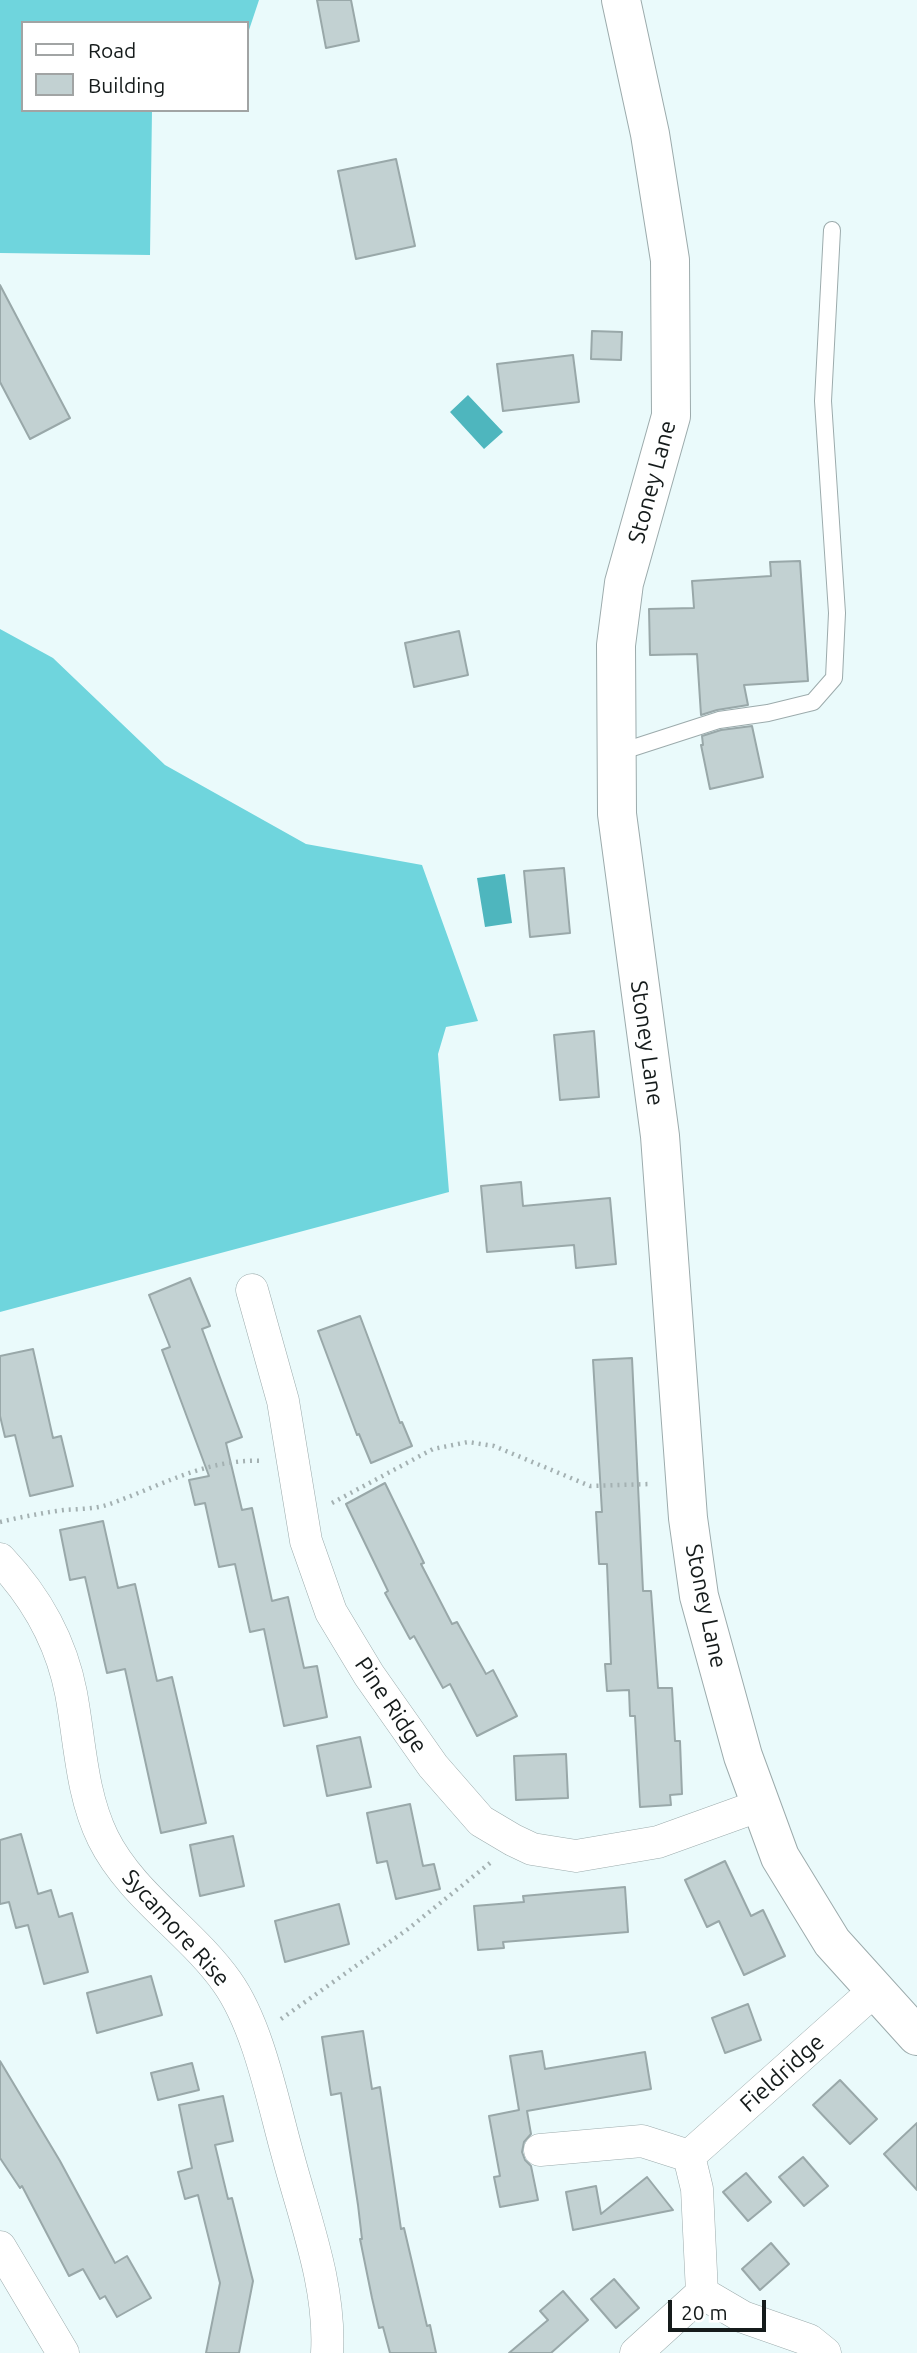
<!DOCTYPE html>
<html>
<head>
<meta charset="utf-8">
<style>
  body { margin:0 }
  #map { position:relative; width:917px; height:2353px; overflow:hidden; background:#eafafb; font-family:Ubuntu,sans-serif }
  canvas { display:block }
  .legend { position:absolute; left:21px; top:21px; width:228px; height:91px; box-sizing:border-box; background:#fff; border:2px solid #a1a4a4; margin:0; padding:9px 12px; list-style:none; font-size:21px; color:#151b1b }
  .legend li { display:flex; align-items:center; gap:14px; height:35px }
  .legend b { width:35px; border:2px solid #a1a4a4 }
  .scale { position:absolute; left:668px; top:2300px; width:98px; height:32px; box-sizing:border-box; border:4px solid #151b1b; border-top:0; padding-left:9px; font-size:21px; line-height:24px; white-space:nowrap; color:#151b1b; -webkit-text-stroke:5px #fff; paint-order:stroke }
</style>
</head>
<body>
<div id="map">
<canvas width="917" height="2353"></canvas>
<ul class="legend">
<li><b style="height:9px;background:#fff"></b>Road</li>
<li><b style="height:19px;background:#c2d1d2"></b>Building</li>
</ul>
<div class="scale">20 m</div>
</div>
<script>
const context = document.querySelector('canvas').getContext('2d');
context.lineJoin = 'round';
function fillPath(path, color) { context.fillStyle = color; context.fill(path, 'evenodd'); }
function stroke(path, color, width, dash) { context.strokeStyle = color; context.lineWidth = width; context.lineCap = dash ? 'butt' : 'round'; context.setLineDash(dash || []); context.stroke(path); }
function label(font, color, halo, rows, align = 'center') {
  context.font = font + ' Ubuntu,sans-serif'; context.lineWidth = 5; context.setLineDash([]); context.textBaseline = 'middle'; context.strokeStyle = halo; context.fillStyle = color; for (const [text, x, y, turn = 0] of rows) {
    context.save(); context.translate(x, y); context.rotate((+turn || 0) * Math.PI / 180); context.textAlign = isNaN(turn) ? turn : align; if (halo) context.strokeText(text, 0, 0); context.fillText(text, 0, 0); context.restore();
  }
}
const forest = new Path2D(`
  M 0,0 L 259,0 L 247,36 L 247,23 L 23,23 L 23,110 L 152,110 L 150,255 L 0,253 Z
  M 0,629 L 53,658 L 165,765 L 306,844 L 422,865 L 478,1021 L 446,1027 L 438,1054 L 449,1192 L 0,1312 Z`);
const water = new Path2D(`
  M 468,395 L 503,432 L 484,449 L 450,412 Z
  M 505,874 L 512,923 L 485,927 L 477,878 Z`);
const building = new Path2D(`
  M 317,0 L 351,0 L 359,41 L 326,48 Z
  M 396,159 L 415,246 L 356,259 L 338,171 Z
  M 0,285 L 70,418 L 30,439 L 0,382 Z
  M 592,331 L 622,332 L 621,360 L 591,359 Z
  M 573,355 L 579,402 L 503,411 L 497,364 Z
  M 800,561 L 808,681 L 744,685 L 748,705 L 717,710 L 701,715 L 697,654 L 650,655 L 649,609 L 694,608 L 692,581 L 771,576 L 770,562 Z
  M 459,631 L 468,675 L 414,687 L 405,643 Z
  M 752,726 L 763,777 L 710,789 L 701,745 L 703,745 L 702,736 L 721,730 Z
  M 564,868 L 570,933 L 530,937 L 524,871 Z
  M 594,1031 L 599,1097 L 560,1100 L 554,1035 Z
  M 521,1182 L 523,1206 L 610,1198 L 616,1264 L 576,1268 L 574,1245 L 487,1252 L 481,1186 Z
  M 190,1278 L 210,1326 L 202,1329 L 242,1437 L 226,1443 L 242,1510 L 252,1508 L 272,1601 L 288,1597 L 304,1668 L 317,1666 L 327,1717 L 284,1726 L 264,1629 L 250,1632 L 235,1564 L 219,1567 L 205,1503 L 195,1505 L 189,1480 L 209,1476 L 162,1350 L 170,1347 L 149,1295 Z
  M 360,1316 L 400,1423 L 402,1422 L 412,1446 L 371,1463 L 359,1434 L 357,1435 L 318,1331 Z
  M 33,1349 L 53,1438 L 61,1436 L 73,1486 L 30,1496 L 15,1435 L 5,1437 L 0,1416 L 0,1356 Z
  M 632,1358 L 643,1591 L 651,1591 L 658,1688 L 672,1688 L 675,1741 L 680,1741 L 682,1794 L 670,1795 L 671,1805 L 640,1807 L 635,1716 L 630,1716 L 629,1690 L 607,1691 L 605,1664 L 611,1664 L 607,1564 L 599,1564 L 596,1512 L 602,1512 L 593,1360 Z
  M 385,1483 L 424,1563 L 421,1564 L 452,1624 L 457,1622 L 486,1674 L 493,1670 L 517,1716 L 477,1736 L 450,1684 L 443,1688 L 414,1636 L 410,1639 L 385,1593 L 388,1591 L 346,1504 Z
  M 103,1521 L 118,1588 L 135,1584 L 157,1681 L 172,1677 L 206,1823 L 161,1833 L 125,1669 L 107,1673 L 85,1577 L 70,1580 L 60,1530 Z
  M 360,1737 L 371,1787 L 327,1796 L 317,1746 Z
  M 566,1754 L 568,1798 L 516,1800 L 514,1756 Z
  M 410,1804 L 423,1866 L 434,1864 L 440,1889 L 396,1899 L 387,1861 L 377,1863 L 367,1813 Z
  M 21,1834 L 38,1894 L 51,1890 L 59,1917 L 72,1913 L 88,1972 L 44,1984 L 28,1925 L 16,1928 L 9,1902 L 0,1904 L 0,1840 Z
  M 233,1836 L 244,1886 L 200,1896 L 190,1845 Z
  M 725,1861 L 751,1916 L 763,1910 L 785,1956 L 744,1975 L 719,1921 L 707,1927 L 685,1880 Z
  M 625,1887 L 628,1932 L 503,1942 L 504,1948 L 478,1950 L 474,1906 L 524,1902 L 523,1896 Z
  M 339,1904 L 349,1944 L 285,1962 L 275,1921 Z
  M 151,1976 L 162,2015 L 97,2033 L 87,1993 Z
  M 748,2004 L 761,2040 L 725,2053 L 712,2018 Z
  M 363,2031 L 372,2089 L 380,2087 L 401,2229 L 404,2228 L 427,2326 L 430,2325 L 436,2353 L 390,2353 L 383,2327 L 379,2328 L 372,2298 L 360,2239 L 362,2239 L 358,2205 L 341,2093 L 331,2095 L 322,2037 Z
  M 542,2051 L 545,2069 L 645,2052 L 651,2089 L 527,2111 L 531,2134 L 524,2142 L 522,2152 L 525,2160 L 531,2166 L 538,2200 L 500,2207 L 494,2177 L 500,2176 L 489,2116 L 519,2110 L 510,2056 Z
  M 0,2061 L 60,2161 L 115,2263 L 127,2256 L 151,2298 L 117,2317 L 105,2296 L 100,2299 L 83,2269 L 69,2276 L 22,2186 L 20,2188 L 0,2158 Z
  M 192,2063 L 199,2090 L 158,2100 L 151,2073 Z
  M 840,2080 L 877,2119 L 850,2144 L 813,2105 Z
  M 223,2096 L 233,2141 L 215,2145 L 228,2199 L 232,2198 L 253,2281 L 239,2353 L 206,2353 L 220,2283 L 198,2195 L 185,2199 L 178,2172 L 192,2168 L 179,2105 Z
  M 917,2123 L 917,2190 L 884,2154 Z
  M 803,2157 L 828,2186 L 804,2206 L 779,2177 Z
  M 746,2173 L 771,2202 L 748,2221 L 723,2192 Z
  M 647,2177 L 673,2210 L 573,2230 L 566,2192 L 596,2186 L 601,2214 Z
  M 771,2243 L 789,2264 L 760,2290 L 742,2269 Z
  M 614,2279 L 639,2308 L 616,2328 L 591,2299 Z
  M 563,2291 L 588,2320 L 551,2353 L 509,2353 L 548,2320 L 540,2311 Z`);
const path = new Path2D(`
  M 332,1503 L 433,1449 L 468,1442 L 494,1446 L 590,1486 L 651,1484
  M 0,1522 C 21,1517 42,1513 64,1510 C 78,1509 94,1509 107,1505 C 159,1487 206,1458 263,1461
  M 281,2019 L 408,1929 L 490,1863`);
const lane = new Path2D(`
  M 617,753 L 719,720 L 768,713 L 813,702 L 834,678 L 837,613 L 823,401 L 832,230`);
const street = new Path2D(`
  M 252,1290 L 283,1401 L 306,1541 L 331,1612 L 369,1675 L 433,1766 L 481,1821 L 513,1840 L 532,1849 L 576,1856 L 658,1842 L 761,1805
  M 0,1559 C 36,1597 61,1641 71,1693 C 80,1741 81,1793 103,1838 C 131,1895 191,1931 227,1982 C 259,2027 273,2103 288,2156 C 305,2220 331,2287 327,2353
  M 540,2150 L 642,2141 L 689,2156 L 875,1990
  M 0,2247 L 63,2353
  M 702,2293 L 743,2317 L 809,2340 L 825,2353
  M 636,2353 L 702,2293 L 697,2189 L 689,2156`);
const secondary = new Path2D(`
  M 621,0 L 650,134 L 670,260 L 671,416 L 624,583 L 616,645 L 617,814 L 660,1136 L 688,1518 L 699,1596 L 743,1756 L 780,1857 L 832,1942 L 917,2036`);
const streetNames = [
  ["Stoney Lane",652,482,-75],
  ["Stoney Lane",647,1043,82],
  ["Stoney Lane",706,1606,78],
  ["Pine Ridge",391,1705,56],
  ["Sycamore Rise",176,1928,48],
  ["Fieldridge",782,2073,-42]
];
fillPath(forest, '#6fd5dd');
fillPath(water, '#4eb6be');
fillPath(building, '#c2d1d2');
stroke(building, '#99a8a9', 2);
stroke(lane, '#9cabac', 18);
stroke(street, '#9cabac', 33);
stroke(secondary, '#9cabac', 40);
stroke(path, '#a4b1b2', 4.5, [2, 5]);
stroke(lane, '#fff', 16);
stroke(street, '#fff', 32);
stroke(secondary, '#fff', 38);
label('23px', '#151b1b', '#fff', streetNames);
</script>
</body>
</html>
